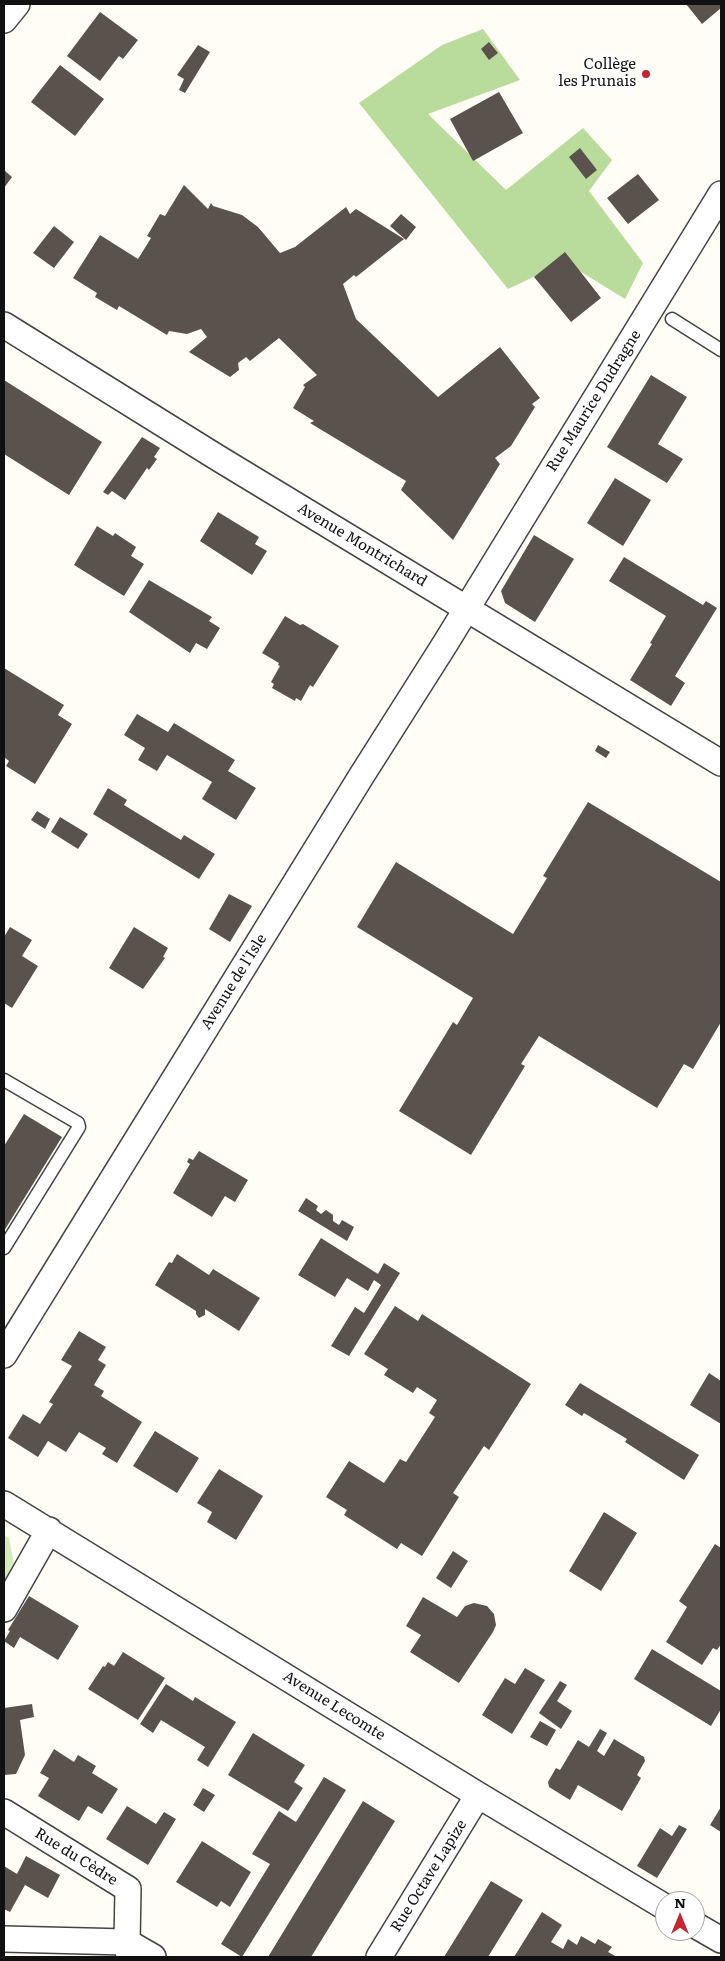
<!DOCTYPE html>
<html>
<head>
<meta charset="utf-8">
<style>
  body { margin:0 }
  #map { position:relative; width:725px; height:1961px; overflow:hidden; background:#fffdf5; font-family:Literata,serif }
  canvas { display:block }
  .frame { position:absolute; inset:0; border:5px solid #111; pointer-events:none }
  .north { position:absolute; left:655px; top:1891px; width:50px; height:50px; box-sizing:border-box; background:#fff; border:1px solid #a0a0a0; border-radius:50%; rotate:0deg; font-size:14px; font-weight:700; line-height:20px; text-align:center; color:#111 }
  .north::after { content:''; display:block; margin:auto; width:18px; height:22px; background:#c4262e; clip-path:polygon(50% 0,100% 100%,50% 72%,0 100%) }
</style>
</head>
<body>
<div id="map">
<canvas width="725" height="1961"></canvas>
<div class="frame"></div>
<div class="north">N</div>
</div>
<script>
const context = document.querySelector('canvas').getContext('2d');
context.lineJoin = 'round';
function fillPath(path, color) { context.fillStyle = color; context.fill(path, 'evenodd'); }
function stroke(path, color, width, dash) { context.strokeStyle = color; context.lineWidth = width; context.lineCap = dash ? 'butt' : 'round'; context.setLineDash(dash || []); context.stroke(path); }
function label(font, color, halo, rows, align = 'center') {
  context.font = font + ' Literata,serif'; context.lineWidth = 5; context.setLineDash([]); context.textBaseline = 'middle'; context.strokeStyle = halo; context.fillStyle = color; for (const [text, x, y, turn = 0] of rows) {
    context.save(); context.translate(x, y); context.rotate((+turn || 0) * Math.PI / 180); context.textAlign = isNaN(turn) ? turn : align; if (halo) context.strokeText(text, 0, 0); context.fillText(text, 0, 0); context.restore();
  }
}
const green = new Path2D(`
  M 4,1535 L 9,1538 L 15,1569 L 4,1586 Z`);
const forest = new Path2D(`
  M 483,29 L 520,80 L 428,114 L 506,190 L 583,128 L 612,160 L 589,191 L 643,263 L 625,299 L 565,262 L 508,289 L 359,103 L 442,45 Z`);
const building = new Path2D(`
  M 686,4 L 721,4 L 721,8 L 702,24 Z
  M 100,12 L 138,40 L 123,59 L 119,56 L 100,81 L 67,56 Z
  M 489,42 L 498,53 L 489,60 L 481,49 Z
  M 198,45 L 210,52 L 185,93 L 179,90 L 184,79 L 177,75 Z
  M 60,65 L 104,99 L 75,136 L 31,102 Z
  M 499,92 L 523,133 L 473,161 L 450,119 Z
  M 580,148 L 597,170 L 586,179 L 569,157 Z
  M 4,170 L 12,177 L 4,188 Z
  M 638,174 L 659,200 L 628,224 L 607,198 Z
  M 184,185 L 208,209 L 211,203 L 213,206 L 242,215 L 258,227 L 280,253 L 295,247 L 346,207 L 350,214 L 356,209 L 404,239 L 356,277 L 354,275 L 343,284 L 356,319 L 438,397 L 500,347 L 540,398 L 532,404 L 535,407 L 511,446 L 495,458 L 500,464 L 453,540 L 401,490 L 406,481 L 310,423 L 314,421 L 293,408 L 305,387 L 303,385 L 317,375 L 279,338 L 250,361 L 246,357 L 238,363 L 239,370 L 230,377 L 189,352 L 207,337 L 201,329 L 187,334 L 169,331 L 167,335 L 119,306 L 117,310 L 95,297 L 97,293 L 73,278 L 100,235 L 138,259 L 151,238 L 147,236 L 160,214 L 165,216 Z
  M 401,214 L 416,227 L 406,240 L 390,226 Z
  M 54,226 L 74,242 L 54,268 L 33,253 Z
  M 565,252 L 601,298 L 571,322 L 534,277 Z
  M 651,375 L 687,397 L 658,444 L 683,459 L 667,483 L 607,447 Z
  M 4,380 L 102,442 L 69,495 L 4,454 Z
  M 142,437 L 160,448 L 154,457 L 157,459 L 149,470 L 147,468 L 125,500 L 112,491 L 108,495 L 103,492 Z
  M 615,478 L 651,500 L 623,546 L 587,523 Z
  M 218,512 L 259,537 L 255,544 L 267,551 L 252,575 L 200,541 Z
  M 97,526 L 113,536 L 115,533 L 136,547 L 131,556 L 144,564 L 124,596 L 74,565 Z
  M 534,535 L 574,559 L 535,622 L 505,603 L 501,591 Z
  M 624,557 L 703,605 L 706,601 L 717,608 L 675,676 L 685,683 L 671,706 L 630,680 L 652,644 L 650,643 L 666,616 L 609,581 Z
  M 149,580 L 212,617 L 209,621 L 220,628 L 207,649 L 196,643 L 190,653 L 129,612 Z
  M 285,616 L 300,625 L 303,624 L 339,646 L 313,687 L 310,685 L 301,701 L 296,698 L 295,701 L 272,688 L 274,684 L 271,682 L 280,666 L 278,665 L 279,663 L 262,653 Z
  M 4,668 L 64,705 L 58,715 L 72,724 L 35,784 L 6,766 L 9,761 L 4,757 Z
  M 137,714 L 168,732 L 174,723 L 235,760 L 228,771 L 256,788 L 236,820 L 202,799 L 212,782 L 167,755 L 157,771 L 138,760 L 145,748 L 124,735 Z
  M 598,745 L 610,752 L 606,758 L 595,751 Z
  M 108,788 L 127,800 L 124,805 L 181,840 L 184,835 L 215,854 L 199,879 L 93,814 Z
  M 588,802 L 721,882 L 721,1022 L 693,1069 L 684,1064 L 657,1108 L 539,1036 L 521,1064 L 525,1066 L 471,1155 L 399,1111 L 453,1022 L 457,1025 L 473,998 L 357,927 L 396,862 L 513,934 L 547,878 L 543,876 Z
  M 37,811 L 50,819 L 45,829 L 31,820 Z
  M 60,817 L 88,834 L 78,849 L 51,832 Z
  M 229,894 L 252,906 L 230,942 L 209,929 Z
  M 10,927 L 32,940 L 22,956 L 38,966 L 12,1008 L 4,1003 L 4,937 Z
  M 134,927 L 168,948 L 163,957 L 165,958 L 143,989 L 109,968 Z
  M 24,1114 L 62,1137 L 4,1231 L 4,1146 Z
  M 199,1151 L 248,1180 L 235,1202 L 225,1196 L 212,1217 L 173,1193 L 190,1164 L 187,1162 L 189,1158 L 193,1160 Z
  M 306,1198 L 318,1206 L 316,1210 L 321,1214 L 326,1210 L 333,1215 L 333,1221 L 339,1225 L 342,1220 L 354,1227 L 347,1241 L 298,1211 Z
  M 321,1238 L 378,1274 L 384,1263 L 400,1273 L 349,1356 L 331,1346 L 355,1307 L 364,1313 L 381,1285 L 374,1280 L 368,1291 L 347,1278 L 335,1297 L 298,1275 Z
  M 177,1254 L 209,1275 L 213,1269 L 260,1298 L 239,1331 L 205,1309 L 205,1315 L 199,1318 L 196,1314 L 196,1311 L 155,1285 L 169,1262 L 172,1263 Z
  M 395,1306 L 418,1321 L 422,1314 L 531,1384 L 489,1450 L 484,1446 L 453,1493 L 459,1497 L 422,1556 L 401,1543 L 397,1549 L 344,1515 L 347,1510 L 326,1497 L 349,1461 L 384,1483 L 400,1459 L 406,1462 L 435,1417 L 429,1413 L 437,1400 L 417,1387 L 413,1393 L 384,1375 L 388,1369 L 364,1354 Z
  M 79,1331 L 106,1347 L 98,1360 L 106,1365 L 94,1385 L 104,1391 L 101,1396 L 142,1422 L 117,1463 L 102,1454 L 106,1448 L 79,1432 L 66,1452 L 48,1441 L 38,1457 L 8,1438 L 23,1414 L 40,1424 L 53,1404 L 49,1402 L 72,1366 L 61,1360 Z
  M 709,1373 L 721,1381 L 721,1424 L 690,1405 Z
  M 580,1383 L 699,1455 L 684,1480 L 625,1442 L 627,1439 L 584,1413 L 582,1416 L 565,1405 Z
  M 155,1431 L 199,1458 L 177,1493 L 133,1466 Z
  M 219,1469 L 263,1496 L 236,1540 L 207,1522 L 212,1512 L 197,1503 Z
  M 604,1512 L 637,1533 L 601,1591 L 569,1571 Z
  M 715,1544 L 721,1548 L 721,1644 L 717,1650 L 713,1648 L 702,1665 L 666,1642 L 687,1607 L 679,1601 Z
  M 453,1551 L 468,1561 L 451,1588 L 436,1578 Z
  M 29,1596 L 79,1626 L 58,1660 L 20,1637 L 14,1648 L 4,1641 L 10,1631 L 8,1630 Z
  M 423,1597 L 457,1617 L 465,1606 L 474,1603 L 487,1606 L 494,1614 L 496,1625 L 493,1632 L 459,1683 L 410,1652 L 421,1635 L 406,1626 Z
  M 652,1649 L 721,1691 L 721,1709 L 711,1726 L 634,1679 Z
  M 123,1652 L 165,1678 L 138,1720 L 88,1689 L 103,1666 L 105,1667 L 108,1662 L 114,1666 Z
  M 525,1668 L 545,1680 L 512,1734 L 482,1715 L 505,1678 L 515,1684 Z
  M 560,1681 L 567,1685 L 557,1701 L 572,1711 L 561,1729 L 539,1713 Z
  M 166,1684 L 193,1701 L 195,1697 L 236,1722 L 208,1767 L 197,1760 L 205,1747 L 161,1720 L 153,1733 L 140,1724 Z
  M 32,1704 L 34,1717 L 20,1720 L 25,1755 L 16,1774 L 4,1775 L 4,1708 Z
  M 540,1721 L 556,1730 L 547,1746 L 530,1737 Z
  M 600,1729 L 607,1733 L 597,1751 L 604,1756 L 614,1739 L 644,1757 L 645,1761 L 637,1775 L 641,1778 L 622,1811 L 578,1785 L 570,1800 L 549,1787 L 548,1782 L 556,1768 L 560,1770 L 578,1740 L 589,1747 Z
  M 253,1733 L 305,1765 L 294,1782 L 303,1788 L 288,1811 L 228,1775 Z
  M 54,1749 L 74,1762 L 78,1755 L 96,1766 L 92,1773 L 118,1789 L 102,1814 L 88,1806 L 79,1821 L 38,1796 L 49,1778 L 40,1773 Z
  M 324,1777 L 346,1790 L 242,1957 L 221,1944 L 270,1864 L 252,1854 L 279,1811 L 296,1822 Z
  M 203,1788 L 215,1795 L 204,1812 L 193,1805 Z
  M 363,1801 L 395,1821 L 311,1957 L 268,1957 Z
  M 127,1806 L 156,1824 L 164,1812 L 176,1819 L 148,1865 L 106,1839 Z
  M 721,1807 L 721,1832 L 710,1825 Z
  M 679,1825 L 687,1829 L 657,1878 L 637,1866 L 660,1828 L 672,1836 Z
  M 202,1841 L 251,1872 L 230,1907 L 221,1901 L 217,1907 L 176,1882 Z
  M 26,1856 L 60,1875 L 48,1898 L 25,1885 L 10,1912 L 4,1909 L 4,1866 L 17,1874 Z
  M 491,1881 L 523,1900 L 488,1957 L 444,1957 Z
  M 542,1912 L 562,1925 L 551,1942 L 563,1949 L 568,1939 L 577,1945 L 581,1936 L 595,1944 L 598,1939 L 612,1947 L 608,1952 L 617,1957 L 514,1957 Z`);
const service = new Path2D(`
  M 672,319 L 721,350
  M 4,1080 L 78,1123 L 79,1127 L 4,1248`);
const minor = new Path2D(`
  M 4,20 L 17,4
  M 4,325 L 218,458 L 721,763
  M 4,1355 L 362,775 L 445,644 L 721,194
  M 4,1504 L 478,1795 L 665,1907
  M 4,1609 L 49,1530
  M 4,1812 L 128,1889 L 127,1942 L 129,1957
  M 695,1925 L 721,1940
  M 4,1939 L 127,1942 L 153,1957
  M 379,1957 L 478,1795`);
const markers = [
  [646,74,5,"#c4262e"]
];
const poiNames = [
  ["Collège",636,65],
  ["les Prunais",636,82]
];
const streetNames = [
  ["Rue Maurice Dudragne",594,401,-58],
  ["Avenue Montrichard",362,545,31],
  ["Avenue de l'Isle",234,982,-58],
  ["Avenue Lecomte",334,1706,32],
  ["Rue du Cèdre",76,1857,32],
  ["Rue Octave Lapize",429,1876,-58]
];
fillPath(green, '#d5ebbd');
fillPath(forest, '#b9dc9c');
fillPath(building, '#5a524d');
stroke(service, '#444', 15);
stroke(minor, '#444', 28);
stroke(service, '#fff', 12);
stroke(minor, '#fff', 25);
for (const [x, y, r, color] of markers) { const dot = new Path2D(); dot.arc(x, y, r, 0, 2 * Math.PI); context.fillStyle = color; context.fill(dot); stroke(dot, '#fff', 2); }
label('15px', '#111', '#fff', poiNames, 'right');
label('15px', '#111', '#fff', streetNames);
</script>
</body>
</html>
